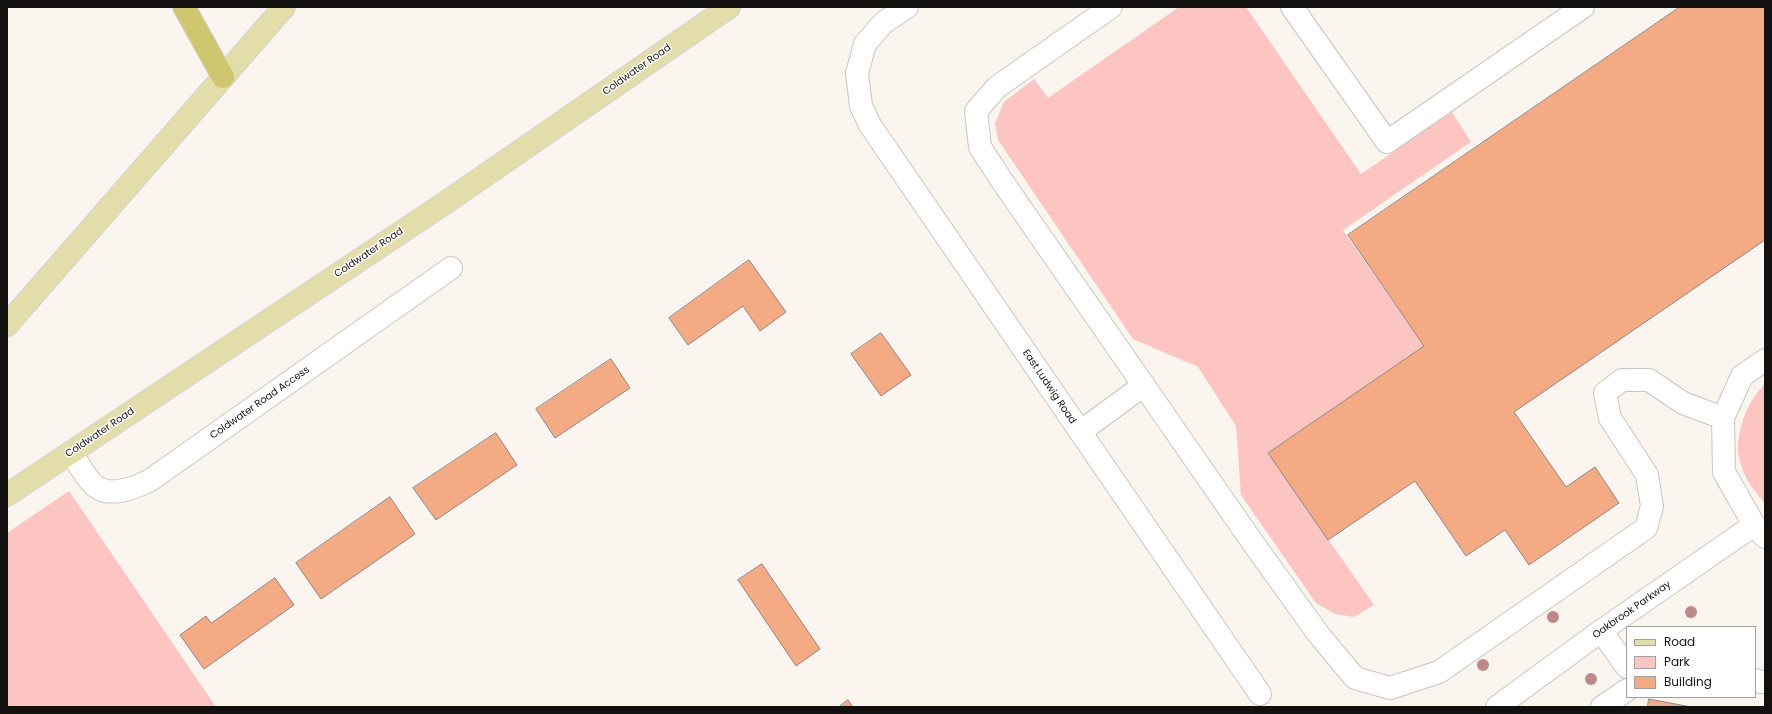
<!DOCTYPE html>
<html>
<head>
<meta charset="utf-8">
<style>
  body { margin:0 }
  #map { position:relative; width:1772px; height:714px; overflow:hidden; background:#faf5ef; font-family:Poppins,sans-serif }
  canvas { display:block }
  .frame { position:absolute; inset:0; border:8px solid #13110f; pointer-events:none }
  .legend { position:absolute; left:1626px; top:626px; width:130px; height:72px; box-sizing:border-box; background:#fff; border:1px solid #a1a09f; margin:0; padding:5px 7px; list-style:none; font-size:12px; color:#13110f }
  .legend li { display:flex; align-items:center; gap:8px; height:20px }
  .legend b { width:20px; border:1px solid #a1a09f }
</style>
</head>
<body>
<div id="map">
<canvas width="1772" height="714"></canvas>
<div class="frame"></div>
<ul class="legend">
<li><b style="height:5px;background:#e2dda9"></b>Road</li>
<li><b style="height:11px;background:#fdc5c2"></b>Park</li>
<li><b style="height:11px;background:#f4aa83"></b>Building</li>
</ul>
</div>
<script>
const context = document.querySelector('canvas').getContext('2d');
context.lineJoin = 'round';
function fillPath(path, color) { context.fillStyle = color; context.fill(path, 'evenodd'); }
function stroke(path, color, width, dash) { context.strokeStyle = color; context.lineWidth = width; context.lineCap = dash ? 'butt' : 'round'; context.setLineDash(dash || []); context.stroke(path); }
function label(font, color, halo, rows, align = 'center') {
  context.font = font + ' Poppins,sans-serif'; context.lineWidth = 3; context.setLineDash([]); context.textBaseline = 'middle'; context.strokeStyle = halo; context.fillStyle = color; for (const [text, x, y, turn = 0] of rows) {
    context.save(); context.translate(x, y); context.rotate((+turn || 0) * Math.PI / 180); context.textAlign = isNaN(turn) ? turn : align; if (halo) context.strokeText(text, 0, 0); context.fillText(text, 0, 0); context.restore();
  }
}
const green = new Path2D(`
  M 1179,7 L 1246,7 L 1361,174 L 1452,112 L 1471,142 L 1343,230 L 1424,346 L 1268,453 L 1374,605 L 1354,617 L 1335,614 L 1316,603 L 1241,495 L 1236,426 L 1198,367 L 1133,339 L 998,140 L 995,123 L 1004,102 L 1034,79 L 1048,98 Z
  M 1765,384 L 1765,504 C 1758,494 1748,484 1744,473 C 1741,466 1737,453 1738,446 C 1739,424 1749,399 1765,384 Z
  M 69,491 L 216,707 L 7,707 L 7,533 Z`);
const building = new Path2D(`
  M 1680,7 L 1765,7 L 1765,240 L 1514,412 L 1566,487 L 1595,467 L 1619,503 L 1529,565 L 1505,530 L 1466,556 L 1415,481 L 1328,540 L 1268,453 L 1424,346 L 1348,235 Z
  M 749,260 L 786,312 L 760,331 L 743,306 L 688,345 L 669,318 Z
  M 881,333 L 911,375 L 881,396 L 851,354 Z
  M 611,359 L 630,388 L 555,438 L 536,409 Z
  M 496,433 L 517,465 L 436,520 L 413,488 Z
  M 390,497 L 415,534 L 321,599 L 296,563 Z
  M 762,564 L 820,649 L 796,666 L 738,580 Z
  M 275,578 L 294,605 L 204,669 L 180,635 L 206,616 L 211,623 Z
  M 1649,699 L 1691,707 L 1648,707 Z
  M 848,700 L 853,707 L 839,707 Z`);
const minor = new Path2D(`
  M 907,7 L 883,23 L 865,44 L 857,73 L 861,106 L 870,125 L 1260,694
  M 1111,7 L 997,87 L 976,111 L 980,147 L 1002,181 L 1253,543 L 1319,635 L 1355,678 L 1390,688 L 1439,672 L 1646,528 L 1652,506 L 1647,475 L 1610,418 L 1605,393 L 1622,380 L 1649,380 L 1683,403 L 1723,418
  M 1292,7 L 1387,142 L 1583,7
  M 1080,432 L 1144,385
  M 71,452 C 77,461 86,479 95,486 C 110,498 134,488 149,481 L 451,268
  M 1754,525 L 1724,472 L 1723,418 L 1742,376 L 1765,360
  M 1601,631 L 1627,667
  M 1755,680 L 1761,682
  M 1497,707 L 1601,631 L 1754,525 L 1765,537
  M 1602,707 L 1627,690`);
const major = new Path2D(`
  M 7,325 L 284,7
  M 7,495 L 445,203 L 729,7`);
const highway = new Path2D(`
  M 184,7 L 223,77`);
const trees = [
  [1691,612],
  [1553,617],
  [1483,665],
  [1591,679]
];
const streetNames = [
  ["Coldwater Road",637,70,-35],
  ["Coldwater Road",369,253,-34],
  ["East Ludwig Road",1049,387,56],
  ["Coldwater Road Access",260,403,-35],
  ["Coldwater Road",100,433,-34],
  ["Oakbrook Parkway",1632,610,-35]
];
fillPath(green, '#fdc5c2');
fillPath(building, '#f4aa83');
stroke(building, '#8e8784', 1);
stroke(minor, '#cac5bf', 24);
stroke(major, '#d5d4d4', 24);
stroke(highway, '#d5d4d4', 24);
stroke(minor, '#fff', 22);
stroke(major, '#e2dda9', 22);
stroke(highway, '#cfc76f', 22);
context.fillStyle = '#c08888';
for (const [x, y] of trees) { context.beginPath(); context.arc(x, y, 6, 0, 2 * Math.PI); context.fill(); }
label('10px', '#13110f', '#fff', streetNames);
</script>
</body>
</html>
